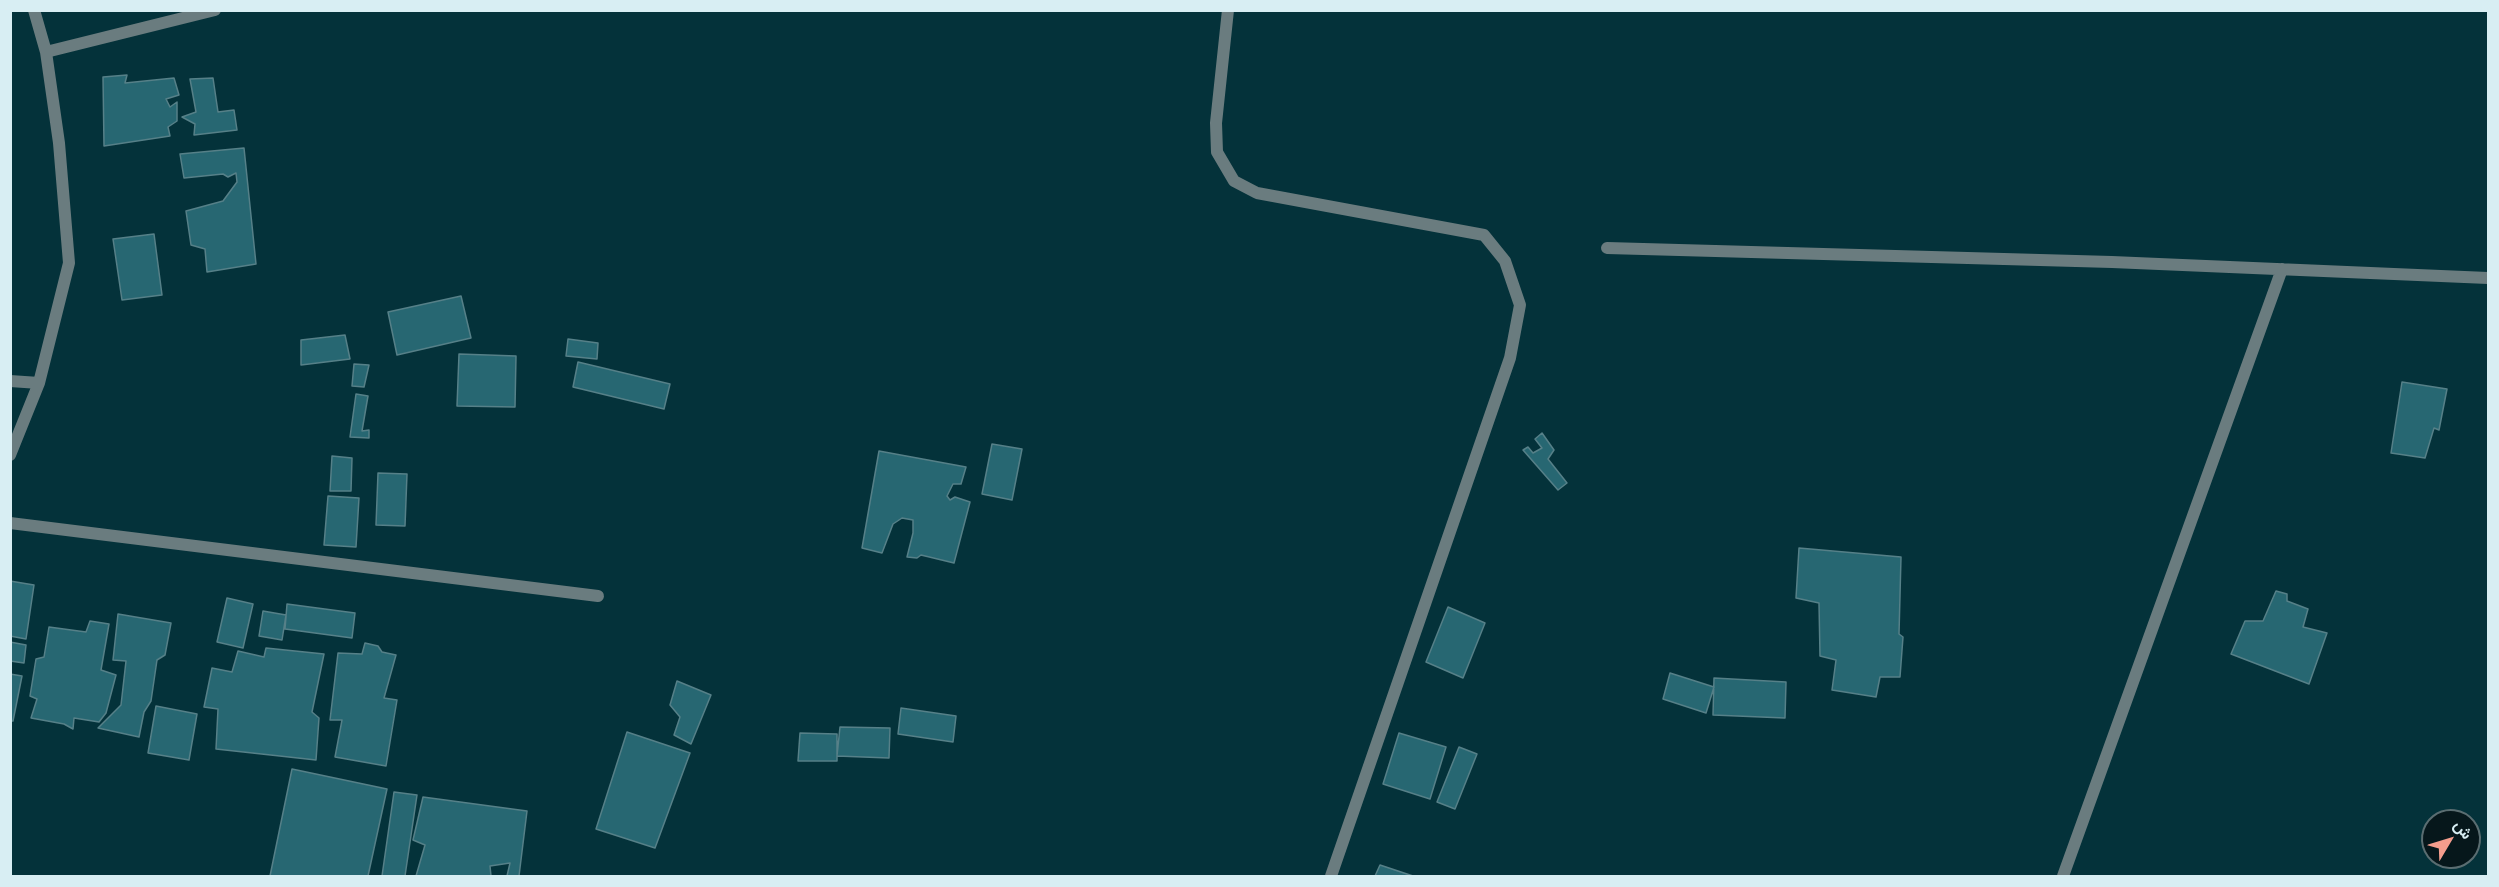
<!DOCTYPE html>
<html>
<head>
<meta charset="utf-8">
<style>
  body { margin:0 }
  #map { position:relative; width:2499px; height:887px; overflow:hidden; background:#04323a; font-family:Mulish,Vazirmatn,sans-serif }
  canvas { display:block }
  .frame { position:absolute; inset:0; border:12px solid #d8eef3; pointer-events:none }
  .north { position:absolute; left:2421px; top:809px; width:60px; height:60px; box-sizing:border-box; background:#06171b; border:2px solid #5a6d71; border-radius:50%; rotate:52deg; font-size:16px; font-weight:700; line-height:24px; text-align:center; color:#d8eef3 }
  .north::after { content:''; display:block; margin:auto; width:21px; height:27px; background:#f49d8d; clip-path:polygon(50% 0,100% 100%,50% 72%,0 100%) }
</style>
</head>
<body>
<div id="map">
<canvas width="2499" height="887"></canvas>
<div class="frame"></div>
<div class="north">ش</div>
</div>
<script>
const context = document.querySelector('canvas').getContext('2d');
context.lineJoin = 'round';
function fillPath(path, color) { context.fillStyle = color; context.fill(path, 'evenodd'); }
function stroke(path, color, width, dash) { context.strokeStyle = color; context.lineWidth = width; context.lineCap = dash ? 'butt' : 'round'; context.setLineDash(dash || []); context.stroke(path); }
const building = new Path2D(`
  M 127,75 L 125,83 L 174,78 L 179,95 L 166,99 L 170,107 L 177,102 L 177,121 L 168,127 L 170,136 L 104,146 L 103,77 Z
  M 213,78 L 218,112 L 234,110 L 237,130 L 194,135 L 195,124 L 182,117 L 196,112 L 190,79 Z
  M 244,148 L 256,264 L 207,272 L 205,249 L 191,245 L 186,211 L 223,201 L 237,182 L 236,173 L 228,177 L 223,174 L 184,178 L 180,154 Z
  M 154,234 L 162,295 L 122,300 L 113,239 Z
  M 461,296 L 471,338 L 397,355 L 388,312 Z
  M 345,335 L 350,359 L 301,365 L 301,340 Z
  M 568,339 L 598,343 L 597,359 L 566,356 Z
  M 459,354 L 516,356 L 515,407 L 457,406 Z
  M 578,362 L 670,384 L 664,409 L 573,387 Z
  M 354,364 L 369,365 L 364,387 L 352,386 Z
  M 2402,382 L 2447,389 L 2439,430 L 2434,428 L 2425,458 L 2391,453 Z
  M 356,394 L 368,396 L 362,431 L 369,430 L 369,438 L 350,437 Z
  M 1542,433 L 1554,450 L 1548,459 L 1567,483 L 1558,490 L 1523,450 L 1528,447 L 1533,453 L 1542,448 L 1535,439 Z
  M 992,444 L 1022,449 L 1012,500 L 982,494 Z
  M 879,451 L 966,467 L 961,484 L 953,484 L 947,496 L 950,500 L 955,497 L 970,502 L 954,563 L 921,555 L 917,558 L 907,557 L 913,533 L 913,520 L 902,518 L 893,524 L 882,553 L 862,548 Z
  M 332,456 L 352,458 L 351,491 L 330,491 Z
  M 378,473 L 407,474 L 405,526 L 376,525 Z
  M 328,496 L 359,498 L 356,547 L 324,545 Z
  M 1799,548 L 1901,557 L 1899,634 L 1903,637 L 1900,677 L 1880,677 L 1876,697 L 1832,690 L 1836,660 L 1820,656 L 1819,603 L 1796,598 Z
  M 10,581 L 34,585 L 26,639 L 10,636 Z
  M 2276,591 L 2287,594 L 2287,601 L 2308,609 L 2303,627 L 2327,633 L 2309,684 L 2231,654 L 2245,621 L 2263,621 Z
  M 227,598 L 253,604 L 243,648 L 217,642 Z
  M 287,604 L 355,613 L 352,638 L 285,629 Z
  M 1448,607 L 1485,623 L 1463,678 L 1426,662 Z
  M 263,611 L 286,615 L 282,640 L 259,636 Z
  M 118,614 L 171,623 L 165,655 L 157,660 L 151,701 L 144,712 L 139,737 L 98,728 L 121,705 L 126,661 L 113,660 Z
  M 90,621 L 109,624 L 101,670 L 116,675 L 106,713 L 99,722 L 74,718 L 73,729 L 64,724 L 31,718 L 37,699 L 30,696 L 36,659 L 44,657 L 49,627 L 86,632 Z
  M 10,642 L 26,645 L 24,663 L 10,661 Z
  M 365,643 L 378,646 L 382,652 L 396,655 L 384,698 L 397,700 L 386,766 L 335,757 L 342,720 L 330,720 L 338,653 L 362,654 Z
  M 266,648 L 324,654 L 312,712 L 319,718 L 316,760 L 216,749 L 218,709 L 204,707 L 212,668 L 232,672 L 238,651 L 264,657 Z
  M 1670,673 L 1714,687 L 1706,713 L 1663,699 Z
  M 10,674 L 22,676 L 13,721 L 10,721 Z
  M 1714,678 L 1786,682 L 1785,718 L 1713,715 Z
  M 677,681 L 711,695 L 691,744 L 674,735 L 680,717 L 670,705 Z
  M 156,706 L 197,714 L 189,760 L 148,753 Z
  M 901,708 L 956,716 L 953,742 L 898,734 Z
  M 840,727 L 890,728 L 889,758 L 837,756 Z
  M 627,732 L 690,753 L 655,848 L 596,829 Z
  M 800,733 L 837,734 L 837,761 L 798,761 Z
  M 1399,733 L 1446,747 L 1430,799 L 1383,784 Z
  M 1459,747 L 1477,754 L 1455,809 L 1437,802 Z
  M 292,769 L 387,789 L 368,876 L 270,876 Z
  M 394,792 L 417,795 L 405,876 L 382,876 Z
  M 423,797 L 527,811 L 519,876 L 507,876 L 510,863 L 490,866 L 491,876 L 416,876 L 425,845 L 413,840 Z
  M 1380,865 L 1413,876 L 1375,876 Z`);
const minor = new Path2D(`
  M 1228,10 L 1216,123 L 1217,152 L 1234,181 L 1257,193 L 1484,235 L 1505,261 L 1520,305 L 1510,358 L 1331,876
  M 46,52 L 215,10
  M 1607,248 L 2112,262 L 2488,278
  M 10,381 L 39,383
  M 10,455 L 39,383 L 69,263 L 59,143 L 46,52 L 34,10
  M 10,523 L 598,596
  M 2063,876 L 2282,269`);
fillPath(building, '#276772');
stroke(building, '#568088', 1.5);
stroke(minor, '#6a7c7f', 12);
</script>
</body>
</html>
